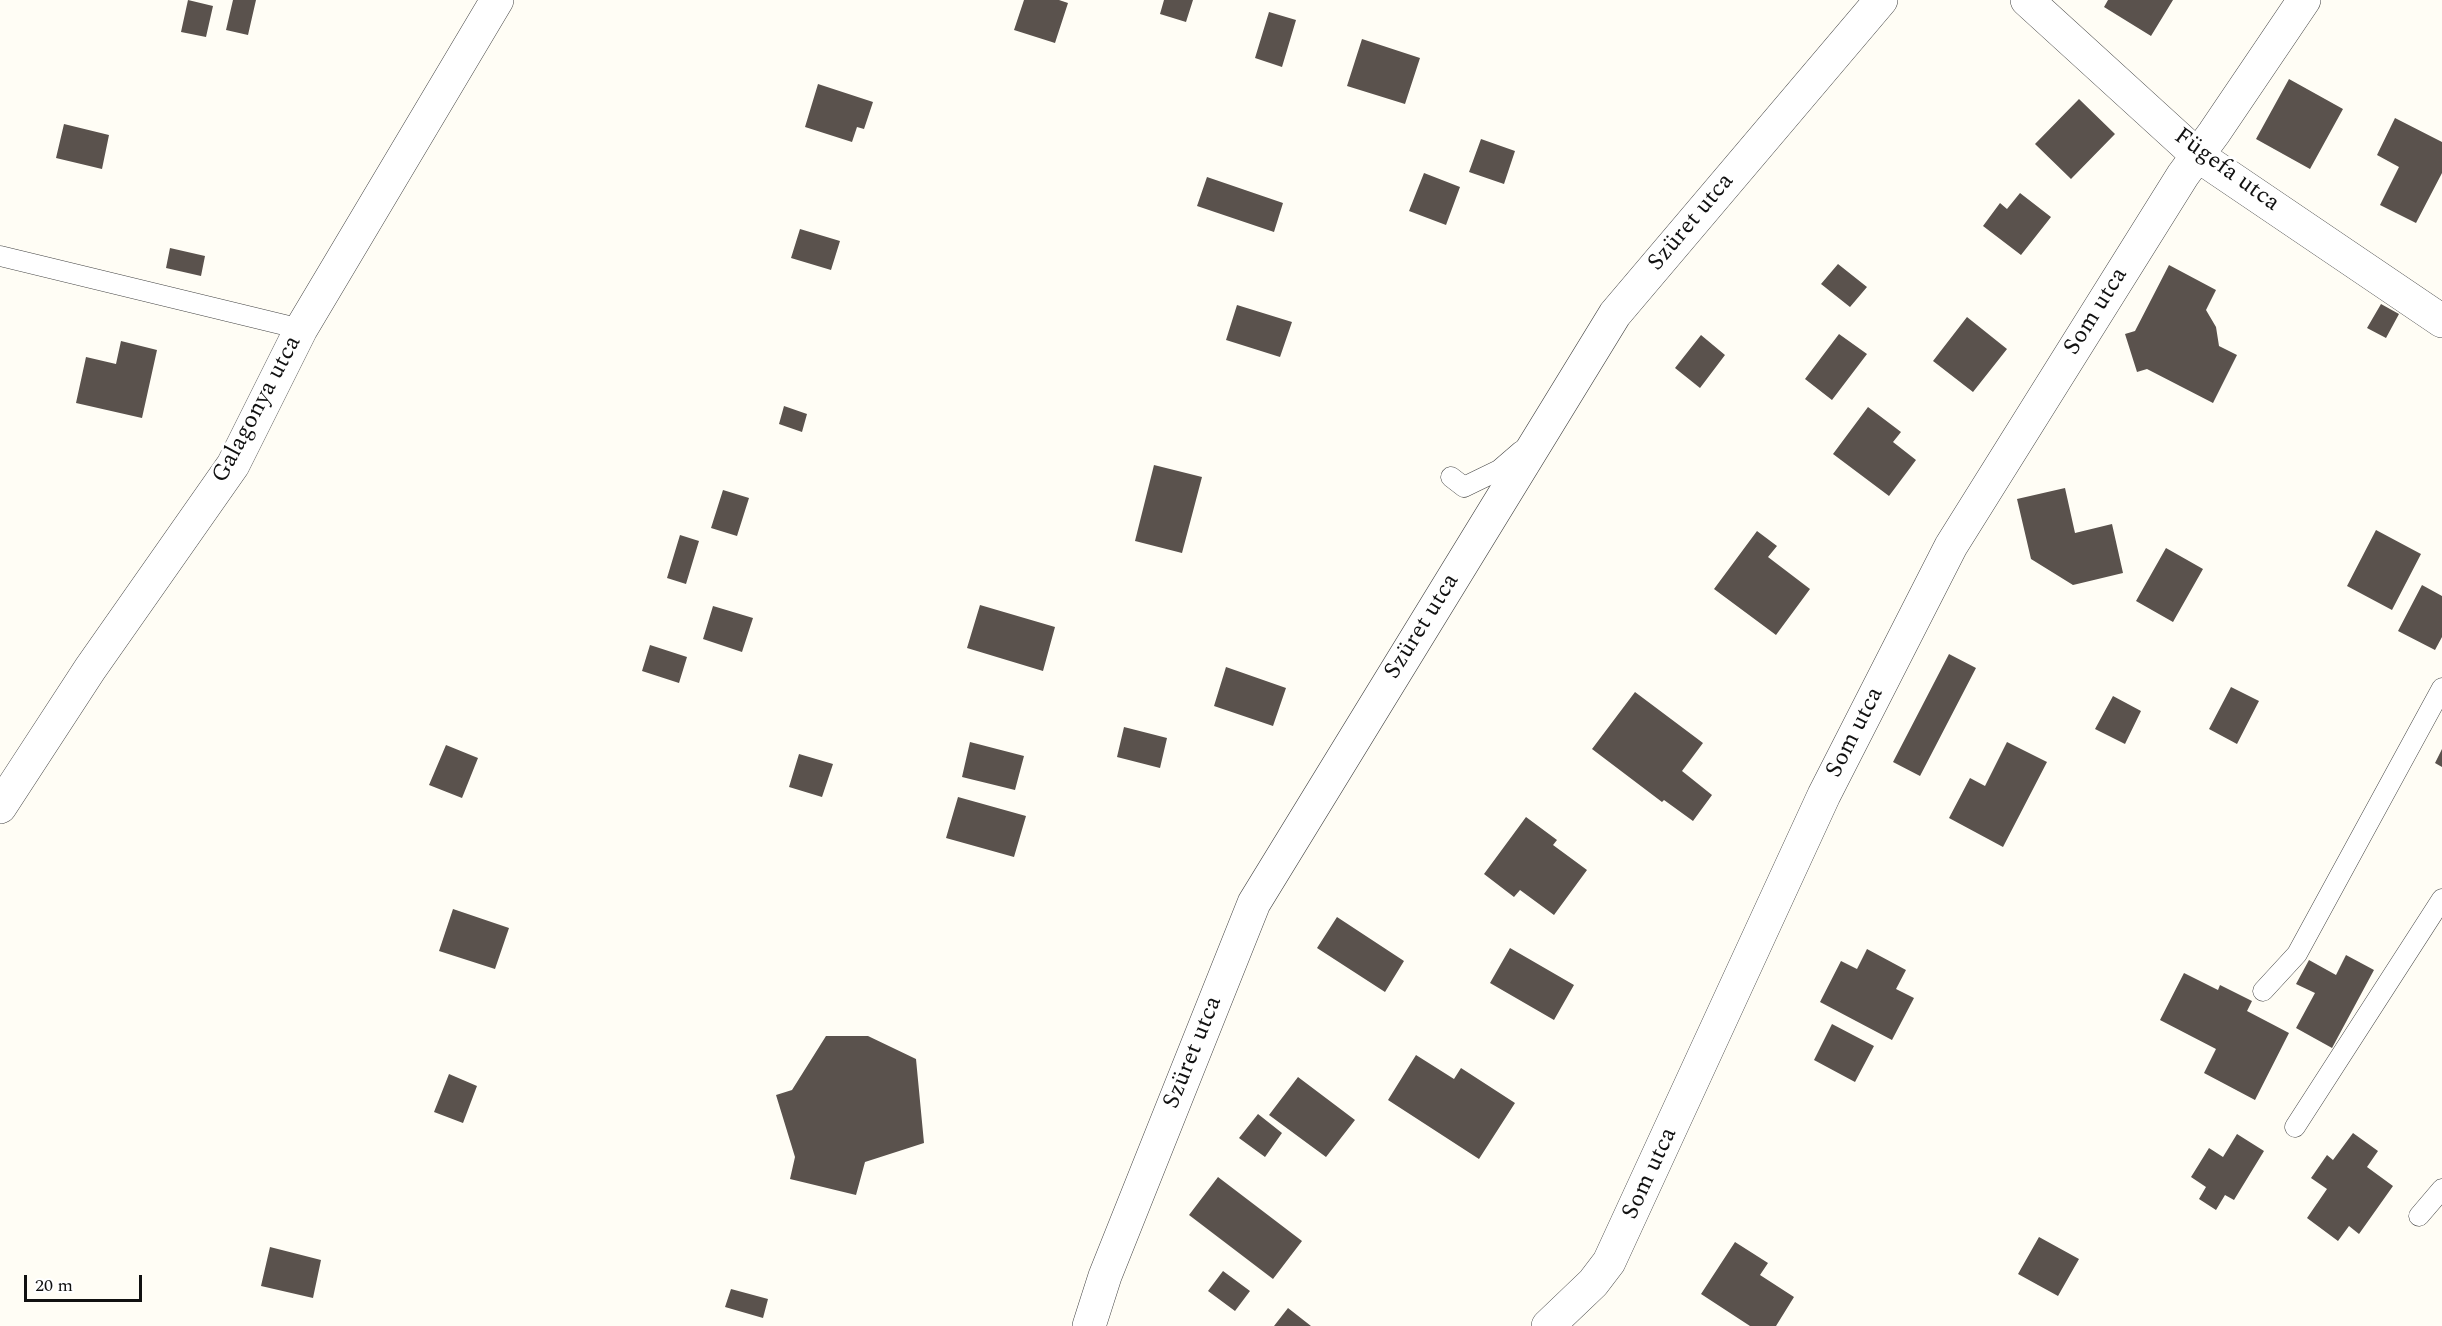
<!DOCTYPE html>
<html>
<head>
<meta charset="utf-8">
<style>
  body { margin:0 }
  #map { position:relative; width:2442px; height:1326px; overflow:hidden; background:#fffdf5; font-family:Spectral,serif }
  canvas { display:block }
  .scale { position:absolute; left:24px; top:1275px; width:118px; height:27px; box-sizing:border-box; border:3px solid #111; border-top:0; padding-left:8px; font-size:18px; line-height:21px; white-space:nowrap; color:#111; -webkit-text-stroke:4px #fff; paint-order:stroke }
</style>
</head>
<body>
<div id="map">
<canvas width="2442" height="1326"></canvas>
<div class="scale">20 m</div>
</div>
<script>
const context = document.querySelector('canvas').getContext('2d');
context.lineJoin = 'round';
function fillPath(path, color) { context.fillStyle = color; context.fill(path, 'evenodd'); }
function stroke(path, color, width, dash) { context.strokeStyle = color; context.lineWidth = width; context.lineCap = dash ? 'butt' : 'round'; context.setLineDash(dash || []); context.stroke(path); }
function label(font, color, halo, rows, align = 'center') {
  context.font = font + ' Spectral,serif'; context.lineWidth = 6; context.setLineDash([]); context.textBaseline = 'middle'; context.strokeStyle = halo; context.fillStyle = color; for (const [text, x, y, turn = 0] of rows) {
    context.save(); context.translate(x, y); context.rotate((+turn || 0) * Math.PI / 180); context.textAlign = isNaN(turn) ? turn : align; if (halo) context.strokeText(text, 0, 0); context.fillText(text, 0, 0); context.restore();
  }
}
const building = new Path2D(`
  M 188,0 L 213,6 L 206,37 L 181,32 Z
  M 233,0 L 256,0 L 248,35 L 226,30 Z
  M 1024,0 L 1059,0 L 1068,3 L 1055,43 L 1014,30 Z
  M 1164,0 L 1193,0 L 1186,22 L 1160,14 Z
  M 2108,0 L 2173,0 L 2151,36 L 2104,7 Z
  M 1269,12 L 1296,20 L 1282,67 L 1255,58 Z
  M 1362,39 L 1420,58 L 1405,104 L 1347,86 Z
  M 2289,79 L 2343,109 L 2310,169 L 2256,139 Z
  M 818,84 L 873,102 L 864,129 L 857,127 L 852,142 L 805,127 Z
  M 2079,99 L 2115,134 L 2071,179 L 2035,144 Z
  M 2395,118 L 2442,142 L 2442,173 L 2416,223 L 2380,205 L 2399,167 L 2377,155 Z
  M 64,124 L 109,135 L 102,169 L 56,158 Z
  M 1481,139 L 1515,151 L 1504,184 L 1469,172 Z
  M 1424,173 L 1460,187 L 1446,225 L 1409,211 Z
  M 1207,177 L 1283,203 L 1274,232 L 1197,206 Z
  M 2020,193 L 2051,217 L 2021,255 L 1983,226 L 2000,203 L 2007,209 Z
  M 800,229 L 840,241 L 831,270 L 791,258 Z
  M 170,248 L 205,256 L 201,276 L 166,268 Z
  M 1838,264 L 1867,287 L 1850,307 L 1821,284 Z
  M 2169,265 L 2216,290 L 2206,310 L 2216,327 L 2219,346 L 2237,355 L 2213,403 L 2147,369 L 2137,372 L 2125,334 L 2135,331 Z
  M 2381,304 L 2399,314 L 2386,338 L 2367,328 Z
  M 1237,305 L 1292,322 L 1280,357 L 1226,340 Z
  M 1967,317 L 2007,349 L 1973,392 L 1933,361 Z
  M 1839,334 L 1867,354 L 1832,400 L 1805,379 Z
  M 1701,335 L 1725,355 L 1700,388 L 1675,368 Z
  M 121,341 L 157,350 L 142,418 L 76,403 L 86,357 L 116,364 Z
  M 784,406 L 807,414 L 802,432 L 779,424 Z
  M 1868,407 L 1901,432 L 1893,442 L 1916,460 L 1889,496 L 1833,454 Z
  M 1154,465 L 1202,477 L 1182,553 L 1135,541 Z
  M 2065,488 L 2075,533 L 2112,524 L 2123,573 L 2073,585 L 2031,559 L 2017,499 Z
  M 723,490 L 749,498 L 737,536 L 711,528 Z
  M 2376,530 L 2421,554 L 2392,610 L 2347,586 Z
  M 1757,531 L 1777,546 L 1768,557 L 1810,589 L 1776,635 L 1714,589 Z
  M 680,535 L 699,541 L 686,584 L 667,578 Z
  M 2166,548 L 2203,569 L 2173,622 L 2136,601 Z
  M 2422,585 L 2442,596 L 2442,637 L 2435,650 L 2398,631 Z
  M 980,605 L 1055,627 L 1043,671 L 967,648 Z
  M 713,606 L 753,618 L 742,652 L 703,639 Z
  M 650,645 L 687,657 L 679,683 L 642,671 Z
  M 1949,654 L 1976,668 L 1920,776 L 1893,762 Z
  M 1226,667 L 1286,688 L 1273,726 L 1214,706 Z
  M 2231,687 L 2259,701 L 2237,744 L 2209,729 Z
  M 1635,692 L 1703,743 L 1682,771 L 1712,795 L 1693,821 L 1664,800 L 1662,802 L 1592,749 Z
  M 2113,696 L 2141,711 L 2125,744 L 2095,729 Z
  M 1124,727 L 1167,738 L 1160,768 L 1117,757 Z
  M 970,742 L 1024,756 L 1015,790 L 962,777 Z
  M 2007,742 L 2047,762 L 2003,847 L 1949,818 L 1970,778 L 1985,786 Z
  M 446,745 L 478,758 L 462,798 L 429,785 Z
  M 2442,749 L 2442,767 L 2435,763 Z
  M 799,754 L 833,764 L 822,797 L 789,787 Z
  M 958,797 L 1026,816 L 1014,857 L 946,838 Z
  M 1526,817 L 1557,840 L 1553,845 L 1587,870 L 1554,915 L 1520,890 L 1514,897 L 1484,874 Z
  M 453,909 L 509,928 L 495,969 L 439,951 Z
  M 1337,917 L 1404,961 L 1385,992 L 1317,948 Z
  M 1510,948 L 1574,985 L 1554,1020 L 1490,983 Z
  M 1867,949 L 1906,970 L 1896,989 L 1914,998 L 1892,1040 L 1820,1002 L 1841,961 L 1857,969 Z
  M 2346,955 L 2374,970 L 2332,1048 L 2296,1028 L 2315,993 L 2296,984 L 2309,960 L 2336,975 Z
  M 2184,973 L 2218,990 L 2220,985 L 2252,1001 L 2247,1011 L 2289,1033 L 2255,1100 L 2204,1073 L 2216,1049 L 2160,1020 Z
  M 1832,1024 L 1874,1046 L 1855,1082 L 1814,1060 Z
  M 826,1036 L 868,1036 L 916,1059 L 924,1143 L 865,1162 L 856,1195 L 790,1179 L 795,1157 L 776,1095 L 792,1090 Z
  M 1416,1055 L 1454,1079 L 1461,1068 L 1515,1103 L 1479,1159 L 1388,1100 Z
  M 449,1074 L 477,1086 L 463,1123 L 434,1112 Z
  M 1298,1077 L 1355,1120 L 1326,1157 L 1269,1115 Z
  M 1258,1114 L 1282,1133 L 1265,1157 L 1239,1138 Z
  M 2353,1133 L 2378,1151 L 2367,1167 L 2393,1186 L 2359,1234 L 2349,1226 L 2338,1241 L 2307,1218 L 2327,1189 L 2311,1178 L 2327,1155 L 2333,1160 Z
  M 2237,1134 L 2264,1151 L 2234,1200 L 2225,1195 L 2216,1210 L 2199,1199 L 2206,1187 L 2191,1177 L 2209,1148 L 2223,1157 Z
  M 1218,1177 L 1302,1241 L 1273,1279 L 1189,1215 Z
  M 2039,1237 L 2079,1259 L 2058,1296 L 2018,1274 Z
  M 1735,1242 L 1768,1263 L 1760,1275 L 1794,1297 L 1776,1326 L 1750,1326 L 1701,1294 Z
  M 270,1247 L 321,1260 L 313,1298 L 261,1286 Z
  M 1223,1271 L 1250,1291 L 1235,1311 L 1208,1291 Z
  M 731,1289 L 768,1299 L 763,1318 L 725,1307 Z
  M 1288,1308 L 1311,1326 L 1274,1326 Z`);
const service = new Path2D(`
  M 0,256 L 301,329
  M 1451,477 L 1464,487 L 1499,470 L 1521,451
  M 2263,991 L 2297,954 L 2442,688
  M 2295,1127 L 2442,899
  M 2419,1216 L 2442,1189`);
const minor = new Path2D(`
  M 2027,0 L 2197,155 L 2442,321
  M 0,807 L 90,669 L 233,465 L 301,329 L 497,0
  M 1089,1326 L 1105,1276 L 1254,903 L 1615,314 L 1881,0
  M 1548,1326 L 1593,1283 L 1609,1262 L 1824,795 L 1951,546 L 2183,175 L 2214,133 L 2304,0`);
const streetNames = [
  ["Fügefa utca",2226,171,36],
  ["Szüret utca",1692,223,-50],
  ["Som utca",2097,312,-58],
  ["Galagonya utca",258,410,-62],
  ["Szüret utca",1423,627,-58],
  ["Som utca",1856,733,-63],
  ["Szüret utca",1194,1053,-68],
  ["Som utca",1651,1174,-65]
];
fillPath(building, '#5a524d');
stroke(service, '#444', 21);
stroke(minor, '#444', 34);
stroke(service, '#fff', 20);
stroke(minor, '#fff', 33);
label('24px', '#111', '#fff', streetNames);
</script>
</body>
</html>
